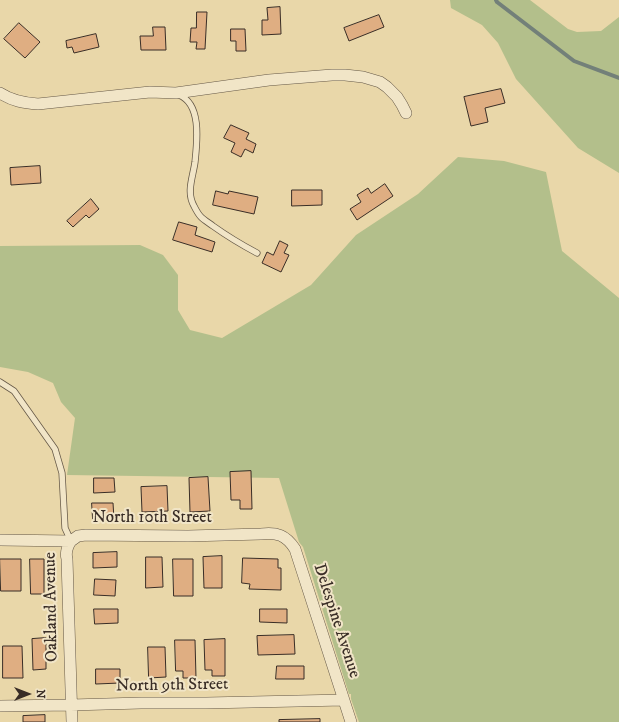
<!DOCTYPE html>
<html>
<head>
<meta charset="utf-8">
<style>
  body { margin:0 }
  #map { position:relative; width:619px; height:722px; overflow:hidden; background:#e9d7a9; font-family:"IM FELL DW Pica",serif }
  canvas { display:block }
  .north { position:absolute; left:8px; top:674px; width:40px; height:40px; -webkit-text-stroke:3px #f1e5c7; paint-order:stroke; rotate:90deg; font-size:11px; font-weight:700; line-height:16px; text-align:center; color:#392d26 }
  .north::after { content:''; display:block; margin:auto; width:14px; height:18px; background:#392d26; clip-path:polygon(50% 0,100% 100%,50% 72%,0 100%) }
</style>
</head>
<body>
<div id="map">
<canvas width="619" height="722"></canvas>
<div class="north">N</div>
</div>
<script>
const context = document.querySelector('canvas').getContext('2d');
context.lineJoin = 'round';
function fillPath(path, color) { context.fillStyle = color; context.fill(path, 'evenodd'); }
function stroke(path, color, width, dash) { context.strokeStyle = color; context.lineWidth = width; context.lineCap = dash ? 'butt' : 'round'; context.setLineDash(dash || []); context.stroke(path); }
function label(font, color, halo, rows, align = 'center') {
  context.font = font + ' "IM FELL DW Pica",serif'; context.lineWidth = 4; context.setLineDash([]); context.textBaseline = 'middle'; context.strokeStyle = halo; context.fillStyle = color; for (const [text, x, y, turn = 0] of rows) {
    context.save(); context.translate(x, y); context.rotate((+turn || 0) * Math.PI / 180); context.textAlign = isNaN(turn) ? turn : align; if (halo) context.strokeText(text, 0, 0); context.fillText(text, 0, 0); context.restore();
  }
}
const green = new Path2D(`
  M 450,0 L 530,0 L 568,29 L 577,32 L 601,31 L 619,17 L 619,173 L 578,148 L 516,79 L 498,43 L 482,25 L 451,8 Z
  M 458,157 L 504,161 L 546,172 L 562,251 L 619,298 L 619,722 L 359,722 L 351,699 L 351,694 L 349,694 L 303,547 L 299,542 L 279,478 L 67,475 L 75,418 L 61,402 L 53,383 L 28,372 L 0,367 L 0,246 L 140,245 L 163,255 L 178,275 L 178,310 L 190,330 L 222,338 L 311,285 L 356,235 L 418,194 Z`);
const stream = new Path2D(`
  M 496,0 L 497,2 L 574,61 L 619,78`);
const building = new Path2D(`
  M 280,7 L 281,34 L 262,35 L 262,20 L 268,20 L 267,8 Z
  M 197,12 L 207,12 L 205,49 L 196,49 L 197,42 L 190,42 L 191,28 L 196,28 Z
  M 379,15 L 384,27 L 349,41 L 344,28 Z
  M 19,23 L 40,42 L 25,58 L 4,39 Z
  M 153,27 L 165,27 L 166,50 L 141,50 L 140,36 L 153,36 Z
  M 231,29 L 245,29 L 246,51 L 236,51 L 236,41 L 231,41 Z
  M 96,34 L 99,47 L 74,53 L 72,47 L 67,48 L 66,41 Z
  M 501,89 L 505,103 L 485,108 L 488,122 L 471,126 L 464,97 Z
  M 231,125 L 249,133 L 246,139 L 256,144 L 253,153 L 245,149 L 241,157 L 231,152 L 235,143 L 224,138 Z
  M 40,166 L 41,183 L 11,185 L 10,168 Z
  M 385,184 L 393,196 L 357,220 L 350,209 L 361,202 L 357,195 L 368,188 L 371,193 Z
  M 292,190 L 322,190 L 322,205 L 292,206 Z
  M 216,191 L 228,194 L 229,191 L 258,197 L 254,214 L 213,205 Z
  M 91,199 L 99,209 L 89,218 L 86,215 L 73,227 L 67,221 Z
  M 179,222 L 197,227 L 195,235 L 215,242 L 212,252 L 173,240 Z
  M 280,241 L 288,245 L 284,253 L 289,255 L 281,272 L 262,263 L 267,252 L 273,255 Z
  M 251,471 L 252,509 L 240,509 L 240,500 L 231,500 L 230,472 Z
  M 208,477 L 210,511 L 190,512 L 189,478 Z
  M 94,478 L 114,478 L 115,492 L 94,493 Z
  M 167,486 L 168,511 L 142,512 L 141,487 Z
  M 92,503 L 113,503 L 114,519 L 93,519 Z
  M 117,552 L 117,567 L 93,568 L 93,553 Z
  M 222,556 L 222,588 L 204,588 L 203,557 Z
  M 146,557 L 162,557 L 163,587 L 146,588 Z
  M 243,558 L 278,559 L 278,568 L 281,568 L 281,590 L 249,589 L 250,584 L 242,583 Z
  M 0,559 L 21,559 L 21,591 L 1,591 Z
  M 30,559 L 44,559 L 44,594 L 31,594 Z
  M 173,559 L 193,559 L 193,596 L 174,596 Z
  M 95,579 L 116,580 L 115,596 L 94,595 Z
  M 94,609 L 118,609 L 118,623 L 95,624 Z
  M 260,609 L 287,609 L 287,623 L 260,622 Z
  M 294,635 L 295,654 L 258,655 L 257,636 Z
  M 46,638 L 46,669 L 33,670 L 32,639 Z
  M 225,639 L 225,676 L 212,676 L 212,670 L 205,670 L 204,640 Z
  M 175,640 L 195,640 L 196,678 L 183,678 L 183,671 L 176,671 Z
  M 3,646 L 22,646 L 23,678 L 3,678 Z
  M 148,647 L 165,647 L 166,677 L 149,678 Z
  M 277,666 L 304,666 L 304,679 L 276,679 Z
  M 96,669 L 120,669 L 120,683 L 96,684 Z
  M 45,715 L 45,722 L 23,722 L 23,716 Z
  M 320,719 L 320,722 L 279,722 L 279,720 Z`);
const service = new Path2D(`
  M 179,95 C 202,104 197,142 195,162 C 193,177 186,192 194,206 C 196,210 198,214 201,217 C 204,220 209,223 213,226 C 227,236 242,245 257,253
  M 0,382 L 14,391 L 55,449 L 62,473 L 65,528 L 71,541`);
const minor = new Path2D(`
  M 0,93 C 12,101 24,103 38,104 L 150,92 L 176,93 L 269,80 L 332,75 L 345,75 L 363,77 L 380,82 L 387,87 L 397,97 L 402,105 L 406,113
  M 0,540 L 71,541 L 78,536 L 86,535 L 188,536 L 261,534 C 277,532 286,535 295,549 L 351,722
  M 71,541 C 67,547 65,552 67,559 L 72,722
  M 0,706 L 71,705 L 141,703 L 206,703 L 344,700`);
const streetNames = [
  ["North 10th Street",152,518],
  ["Oakland Avenue",52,607,-91],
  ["Delespine Avenue",336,621,72],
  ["North 9th Street",172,686,-1]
];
fillPath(green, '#b3bf8b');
stroke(stream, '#738079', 4);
fillPath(building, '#dfae82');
stroke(building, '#392d26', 1);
stroke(service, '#655847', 7);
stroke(minor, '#655847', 12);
stroke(service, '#f1e5c7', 5.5);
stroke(minor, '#f1e5c7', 11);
label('17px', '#392d26', '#f1e5c7', streetNames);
</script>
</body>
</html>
